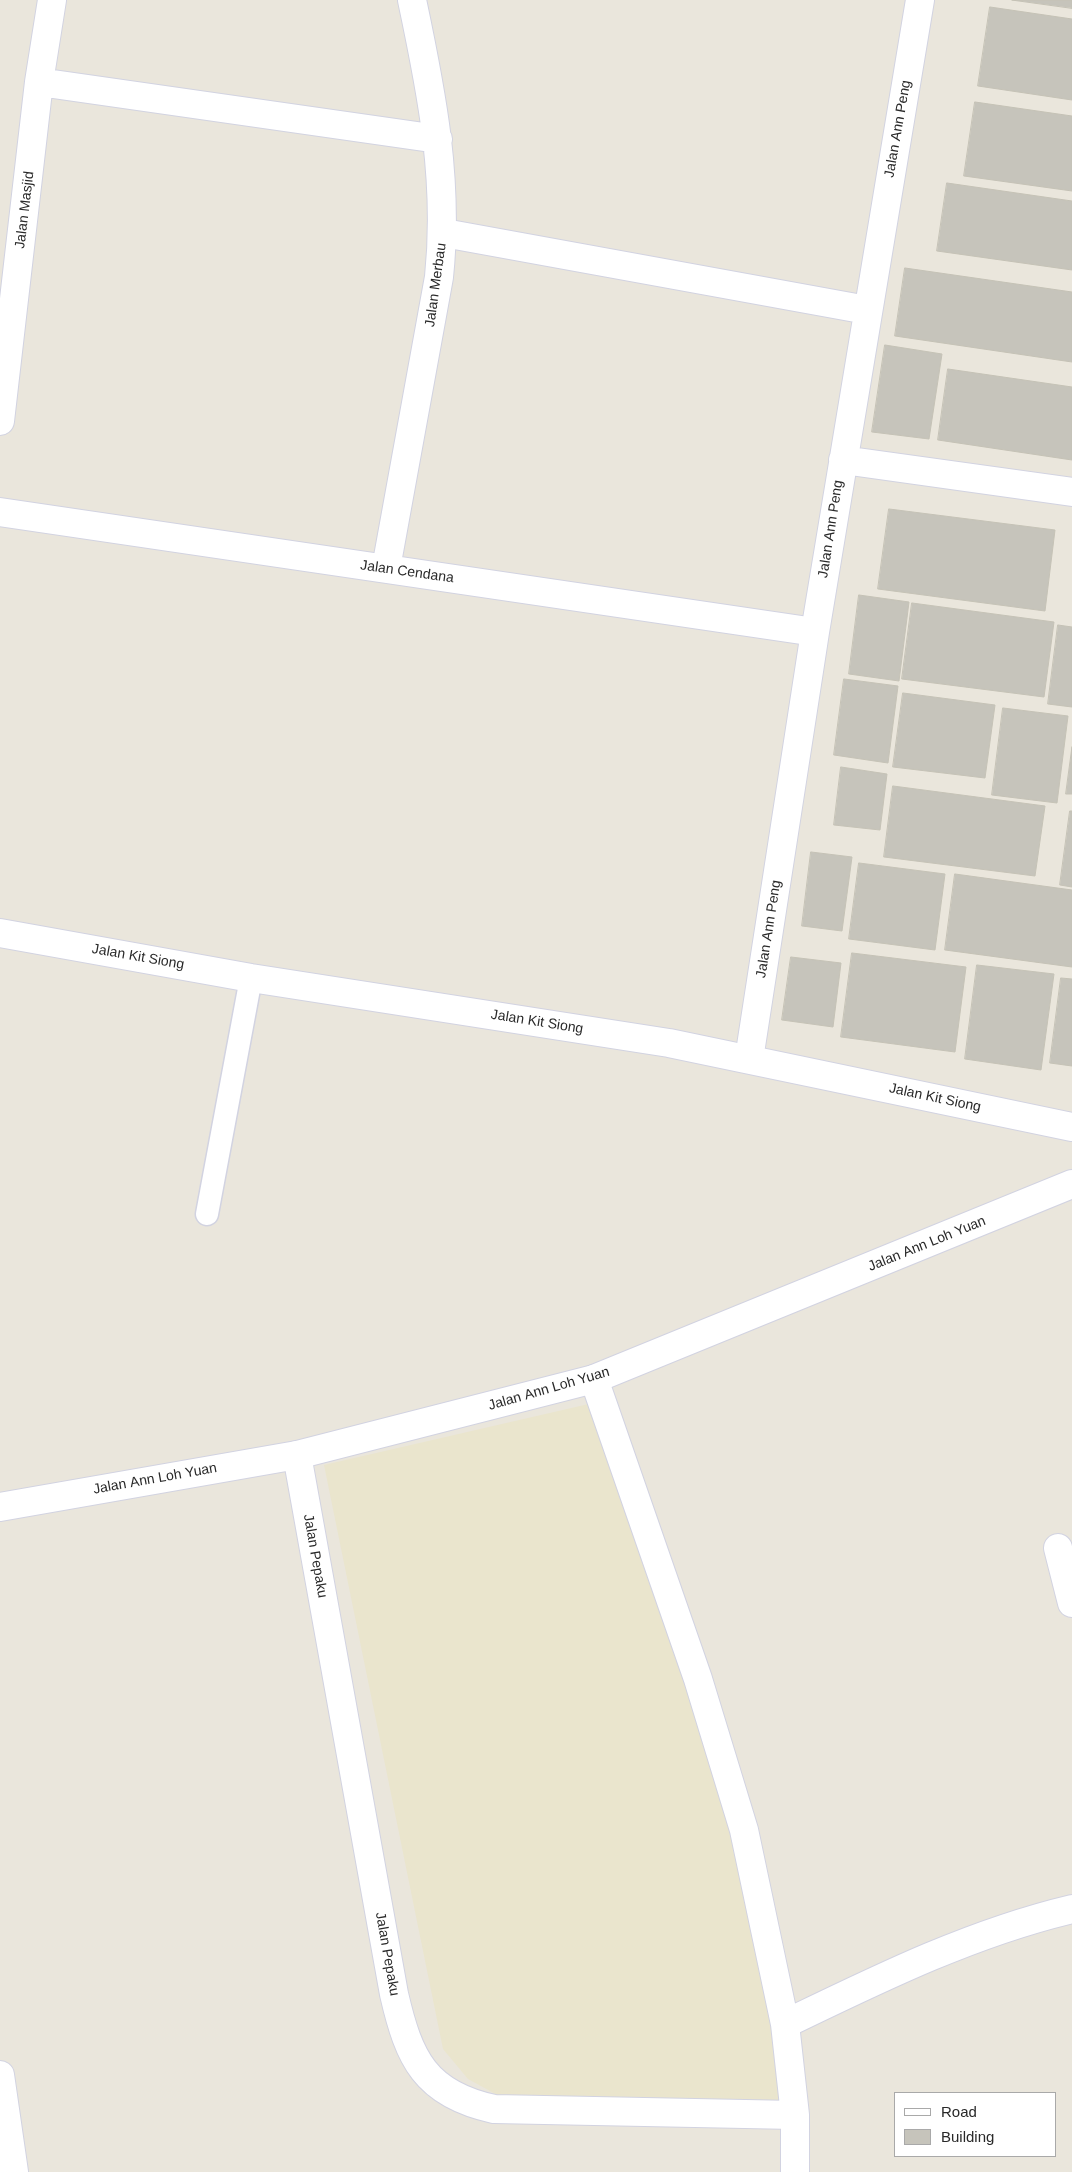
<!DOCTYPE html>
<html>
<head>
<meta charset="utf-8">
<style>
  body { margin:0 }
  #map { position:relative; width:1072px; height:2172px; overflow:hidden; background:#eae6dc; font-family:Helvetica,sans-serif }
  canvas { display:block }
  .legend { position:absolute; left:894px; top:2092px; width:162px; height:65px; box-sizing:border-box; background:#fff; border:1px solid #a9a9a9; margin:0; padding:6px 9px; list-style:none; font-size:15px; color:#292929 }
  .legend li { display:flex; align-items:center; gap:10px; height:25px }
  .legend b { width:25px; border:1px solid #a9a9a9 }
</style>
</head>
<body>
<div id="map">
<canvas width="1072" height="2172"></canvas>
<ul class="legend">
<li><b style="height:6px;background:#fff"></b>Road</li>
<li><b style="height:14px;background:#c6c4bb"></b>Building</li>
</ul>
</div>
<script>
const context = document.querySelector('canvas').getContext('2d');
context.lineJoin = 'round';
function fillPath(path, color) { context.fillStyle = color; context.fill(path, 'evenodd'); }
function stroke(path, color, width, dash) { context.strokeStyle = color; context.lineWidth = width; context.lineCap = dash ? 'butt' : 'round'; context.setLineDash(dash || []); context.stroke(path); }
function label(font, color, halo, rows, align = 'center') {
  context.font = font + ' Helvetica,sans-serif'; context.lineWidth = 5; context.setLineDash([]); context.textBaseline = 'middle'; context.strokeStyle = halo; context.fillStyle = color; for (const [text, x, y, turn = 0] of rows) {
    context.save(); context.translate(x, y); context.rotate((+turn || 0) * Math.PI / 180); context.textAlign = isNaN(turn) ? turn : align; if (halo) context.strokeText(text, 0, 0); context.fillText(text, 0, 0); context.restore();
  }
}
const education = new Path2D(`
  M 606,1400 L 745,1822 L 783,2111 L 512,2103 L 468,2079 L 443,2049 L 324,1465 Z`);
const building = new Path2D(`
  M 1012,0 L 1072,0 L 1072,8 Z
  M 990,7 L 1072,19 L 1072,100 L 978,86 Z
  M 975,102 L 1072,116 L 1072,191 L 964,176 Z
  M 947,183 L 1072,201 L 1072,270 L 937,251 Z
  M 905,268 L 1072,292 L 1072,362 L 895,336 Z
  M 885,345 L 942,354 L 929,439 L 872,432 Z
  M 948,369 L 1072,387 L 1072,460 L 938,440 Z
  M 889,509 L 1055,530 L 1045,611 L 878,589 Z
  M 859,595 L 909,602 L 899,681 L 849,674 Z
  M 912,603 L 1054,622 L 1044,697 L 902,679 Z
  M 1058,625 L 1072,627 L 1072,707 L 1048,704 Z
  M 844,679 L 898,686 L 888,763 L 834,755 Z
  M 903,693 L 995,705 L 985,778 L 893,767 Z
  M 1003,708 L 1068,716 L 1057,803 L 992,795 Z
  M 1072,747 L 1072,794 L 1066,794 Z
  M 841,767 L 887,774 L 880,830 L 834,825 Z
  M 893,786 L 1045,806 L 1035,876 L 884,857 Z
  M 1070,811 L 1072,811 L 1072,887 L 1060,885 Z
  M 811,852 L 852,857 L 842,931 L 802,926 Z
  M 859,863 L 945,874 L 935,950 L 849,939 Z
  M 955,874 L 1072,890 L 1072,967 L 945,950 Z
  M 852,953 L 966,967 L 955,1052 L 841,1037 Z
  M 791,957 L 841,963 L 833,1027 L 782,1020 Z
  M 977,965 L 1054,974 L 1041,1070 L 965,1059 Z
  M 1061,978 L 1072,979 L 1072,1066 L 1050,1063 Z`);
const service = new Path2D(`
  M 207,1214 L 251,978`);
const minor = new Path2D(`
  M 39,82 L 438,139
  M 444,233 L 867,310
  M 0,421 L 39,82 L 52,0
  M 843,460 L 1072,492
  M 0,512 L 815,632
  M 386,568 L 439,277 C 449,181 432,94 412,0
  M 749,1059 L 815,632 L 920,0
  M 594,1379 L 698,1679 L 744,1830 L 785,2024 L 795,2115 L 795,2172
  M 297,1455 L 394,1994 C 409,2059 425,2094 494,2109 L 795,2115
  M 1058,1548 L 1072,1603
  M 785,2024 C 878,1979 971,1933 1072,1909
  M 0,2075 L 14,2172`);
const tertiary = new Path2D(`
  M 0,933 L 251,978 L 669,1043 L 1072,1127
  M 0,1507 L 297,1455 L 594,1379 L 1072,1184`);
const streetNames = [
  ["Jalan Ann Peng",898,129,-80],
  ["Jalan Masjid",25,210,-83],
  ["Jalan Merbau",436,285,-82],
  ["Jalan Ann Peng",831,529,-81],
  ["Jalan Cendana",407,572,8],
  ["Jalan Ann Peng",769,929,-81],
  ["Jalan Kit Siong",138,957,10],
  ["Jalan Kit Siong",537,1022,9],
  ["Jalan Kit Siong",935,1098,12],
  ["Jalan Ann Loh Yuan",927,1244,-22],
  ["Jalan Ann Loh Yuan",549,1389,-16],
  ["Jalan Ann Loh Yuan",155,1479,-10],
  ["Jalan Pepaku",315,1556,80],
  ["Jalan Pepaku",387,1954,80]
];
fillPath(education, '#eae5cd');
fillPath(building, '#c6c4bb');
stroke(building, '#c5c2b6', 1);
stroke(service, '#d2d3e1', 25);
stroke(minor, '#d2d3e1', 30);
stroke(tertiary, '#d2d3e1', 30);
stroke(service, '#fff', 22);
stroke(minor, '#fff', 28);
stroke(tertiary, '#fff', 28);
label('14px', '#292929', '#fff', streetNames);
</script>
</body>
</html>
